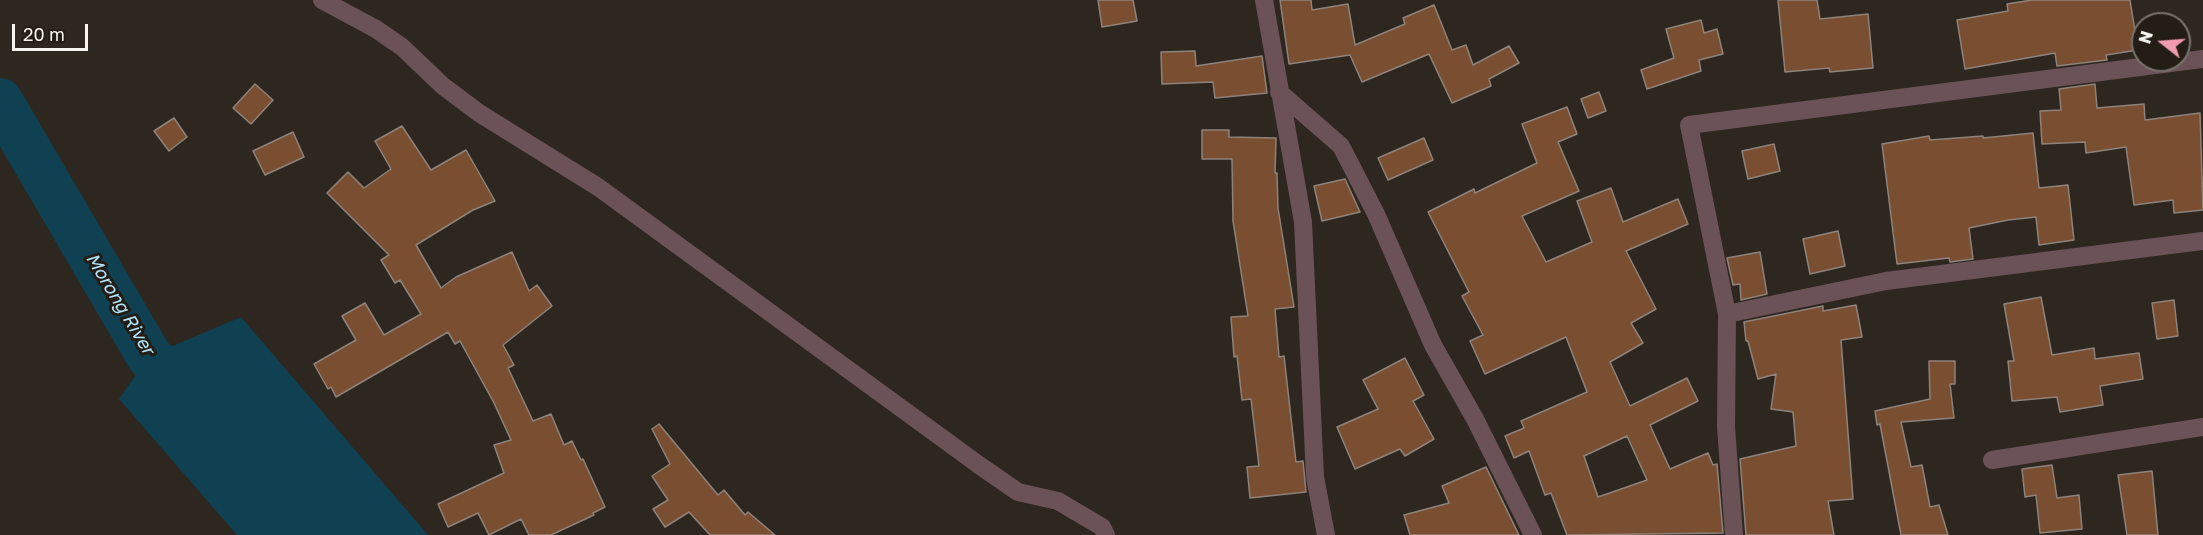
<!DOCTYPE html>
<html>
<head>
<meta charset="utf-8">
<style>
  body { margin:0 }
  #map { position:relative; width:2203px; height:535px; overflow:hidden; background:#2d271f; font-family:"Golos Text",sans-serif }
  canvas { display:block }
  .north { position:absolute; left:2131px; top:12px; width:60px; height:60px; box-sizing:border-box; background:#231d16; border:2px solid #78736c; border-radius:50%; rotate:287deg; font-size:16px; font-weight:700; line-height:24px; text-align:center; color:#f7f3ee }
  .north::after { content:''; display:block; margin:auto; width:21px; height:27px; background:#f29aaf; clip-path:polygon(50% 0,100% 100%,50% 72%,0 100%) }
  .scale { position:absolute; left:12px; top:24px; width:76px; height:27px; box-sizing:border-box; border:3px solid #f7f3ee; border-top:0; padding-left:8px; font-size:18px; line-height:21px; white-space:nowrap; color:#f7f3ee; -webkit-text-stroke:4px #231d16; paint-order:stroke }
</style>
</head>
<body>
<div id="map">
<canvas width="2203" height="535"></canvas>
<div class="north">N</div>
<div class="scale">20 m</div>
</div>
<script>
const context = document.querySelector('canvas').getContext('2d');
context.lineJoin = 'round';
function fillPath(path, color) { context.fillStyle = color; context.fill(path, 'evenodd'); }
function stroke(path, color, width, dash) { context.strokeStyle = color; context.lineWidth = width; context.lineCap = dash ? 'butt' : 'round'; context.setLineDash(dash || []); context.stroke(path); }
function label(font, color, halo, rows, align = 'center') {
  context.font = font + ' "Golos Text",sans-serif'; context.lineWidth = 6; context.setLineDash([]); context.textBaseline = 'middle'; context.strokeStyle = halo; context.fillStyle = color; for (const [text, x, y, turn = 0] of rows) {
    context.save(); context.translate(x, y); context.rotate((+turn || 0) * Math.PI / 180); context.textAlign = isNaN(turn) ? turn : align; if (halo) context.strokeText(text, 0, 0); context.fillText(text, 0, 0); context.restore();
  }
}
const water = new Path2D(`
  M 241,317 L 428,535 L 237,535 L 119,399 L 149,356 Z`);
const river = new Path2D(`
  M 0,101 L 149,356 L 193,402`);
const building = new Path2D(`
  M 1098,0 L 1133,0 L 1137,21 L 1102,27 Z
  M 1280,0 L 1311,0 L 1312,10 L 1348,4 L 1355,45 L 1405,24 L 1403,18 L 1434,5 L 1452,50 L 1466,45 L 1473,65 L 1509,46 L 1519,63 L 1489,79 L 1491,86 L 1452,103 L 1429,54 L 1362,82 L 1350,55 L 1289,64 Z
  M 1778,0 L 1817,0 L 1820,19 L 1868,14 L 1873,68 L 1830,72 L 1829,68 L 1785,72 Z
  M 2032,0 L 2130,0 L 2138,50 L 2106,55 L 2107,60 L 2057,66 L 2055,53 L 1965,69 L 1957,20 L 2008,11 L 2007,4 Z
  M 1701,20 L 1704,33 L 1717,29 L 1723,54 L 1699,60 L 1701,71 L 1647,89 L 1641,70 L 1674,58 L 1666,29 Z
  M 1195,51 L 1196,66 L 1262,56 L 1267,93 L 1215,98 L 1213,82 L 1162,84 L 1161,52 Z
  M 255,84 L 273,100 L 251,124 L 233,108 Z
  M 2095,84 L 2097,108 L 2144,104 L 2145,120 L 2200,113 L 2203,210 L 2174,213 L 2173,200 L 2134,205 L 2126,147 L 2086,153 L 2085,142 L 2042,144 L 2040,111 L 2061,110 L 2059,89 Z
  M 1599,92 L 1606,111 L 1588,118 L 1581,99 Z
  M 1567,107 L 1577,134 L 1558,142 L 1579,191 L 1522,216 L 1546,262 L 1592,242 L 1577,201 L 1611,188 L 1623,222 L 1678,199 L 1688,224 L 1626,251 L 1656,309 L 1631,323 L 1643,343 L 1610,362 L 1630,406 L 1687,378 L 1698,401 L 1650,425 L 1670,469 L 1708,453 L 1713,465 L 1717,464 L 1723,533 L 1567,535 L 1551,493 L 1545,495 L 1529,451 L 1514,458 L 1505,436 L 1524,428 L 1521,421 L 1587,392 L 1566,337 L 1485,374 L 1470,341 L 1483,335 L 1462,296 L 1469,292 L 1428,212 L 1474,189 L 1475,193 L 1537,163 L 1522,124 ZM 1627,436 L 1647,480 L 1598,497 L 1584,456 Z
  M 174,118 L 187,137 L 169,151 L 154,131 Z
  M 402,126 L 431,170 L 466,150 L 495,201 L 473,210 L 416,245 L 441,288 L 456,277 L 512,252 L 529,291 L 537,285 L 552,306 L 503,345 L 514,365 L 508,368 L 533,421 L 551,414 L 564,445 L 572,441 L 581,460 L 583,459 L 605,507 L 593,513 L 594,515 L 551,535 L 529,535 L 521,519 L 489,535 L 478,513 L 448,527 L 438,504 L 504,473 L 494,445 L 511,440 L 494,403 L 460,341 L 455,344 L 448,332 L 336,397 L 331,387 L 328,389 L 314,364 L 356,340 L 342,316 L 365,303 L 384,335 L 421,314 L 400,280 L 395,283 L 381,260 L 389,255 L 327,193 L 348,172 L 364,188 L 391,169 L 375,141 Z
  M 1202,130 L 1229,130 L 1229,137 L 1276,138 L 1275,173 L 1277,173 L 1278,208 L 1294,307 L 1275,309 L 1279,357 L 1284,356 L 1296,462 L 1303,461 L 1306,492 L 1250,498 L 1247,467 L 1259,466 L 1251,399 L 1242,400 L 1237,356 L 1234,357 L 1231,317 L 1248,316 L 1233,221 L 1232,159 L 1202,159 Z
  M 293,132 L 304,157 L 265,175 L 253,151 Z
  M 2033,133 L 2039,188 L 2068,185 L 2074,240 L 2039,245 L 2036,217 L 2008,220 L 1969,228 L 1973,259 L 1950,262 L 1949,258 L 1897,264 L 1882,144 L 1929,136 L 1930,140 L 1983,136 L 1983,138 Z
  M 1424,138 L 1433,160 L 1388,180 L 1378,158 Z
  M 1774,144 L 1780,171 L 1748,179 L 1742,151 Z
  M 1345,179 L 1360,212 L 1322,221 L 1314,186 Z
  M 1838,231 L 1845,266 L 1810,274 L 1803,239 Z
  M 1760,252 L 1767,294 L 1741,300 L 1740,284 L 1733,285 L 1727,258 Z
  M 2041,297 L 2052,355 L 2094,348 L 2095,359 L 2139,353 L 2143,379 L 2100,386 L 2103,405 L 2060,412 L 2057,397 L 2012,401 L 2008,361 L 2014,361 L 2004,304 Z
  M 2174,300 L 2178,336 L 2157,339 L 2152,303 Z
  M 1856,305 L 1862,337 L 1841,340 L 1853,499 L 1828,501 L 1834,535 L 1746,535 L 1740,459 L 1796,446 L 1793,412 L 1771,409 L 1776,374 L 1758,379 L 1748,341 L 1746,341 L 1744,322 L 1823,306 L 1823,311 Z
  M 1405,358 L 1424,395 L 1413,401 L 1434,439 L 1405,456 L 1400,449 L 1355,469 L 1337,427 L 1378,409 L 1363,380 Z
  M 1929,361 L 1955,361 L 1955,384 L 1950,384 L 1954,418 L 1901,422 L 1911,467 L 1922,465 L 1930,507 L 1939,505 L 1948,535 L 1901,535 L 1880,424 L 1877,425 L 1875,411 L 1930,399 Z
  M 659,424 L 718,495 L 724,490 L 745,515 L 748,512 L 775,535 L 710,535 L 689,512 L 665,527 L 653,509 L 668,500 L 652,476 L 670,464 L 652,429 Z
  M 2052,465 L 2057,498 L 2079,495 L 2082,529 L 2040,533 L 2036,495 L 2025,497 L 2022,469 Z
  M 1486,467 L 1519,535 L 1410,535 L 1404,515 L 1449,503 L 1442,486 Z
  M 2152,471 L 2158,535 L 2127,535 L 2118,475 Z`);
const street = new Path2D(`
  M 322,0 L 376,29 L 402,47 L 443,86 L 479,113 L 598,187 L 979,465 L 1018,492 L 1058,501 L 1102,527 L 1106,535
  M 1264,0 L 1303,222 L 1315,477 L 1326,535
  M 1279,92 L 1341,146 L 1376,214 L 1433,345 L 1475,419 L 1533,535
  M 1727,314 L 1886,281 L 2203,241
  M 1992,460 L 2203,427
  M 1734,535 L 1726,427 L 1727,314 L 1689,125 L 2203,59`);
const waterNames = [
  ["Morong River",120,304,59]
];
fillPath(water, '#0f4152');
stroke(river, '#0f4152', 46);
fillPath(building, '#7a4e31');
stroke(building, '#8e837c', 1.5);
stroke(street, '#6b5257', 18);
label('italic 18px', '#b1e6fc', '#231d16', waterNames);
</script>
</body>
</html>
